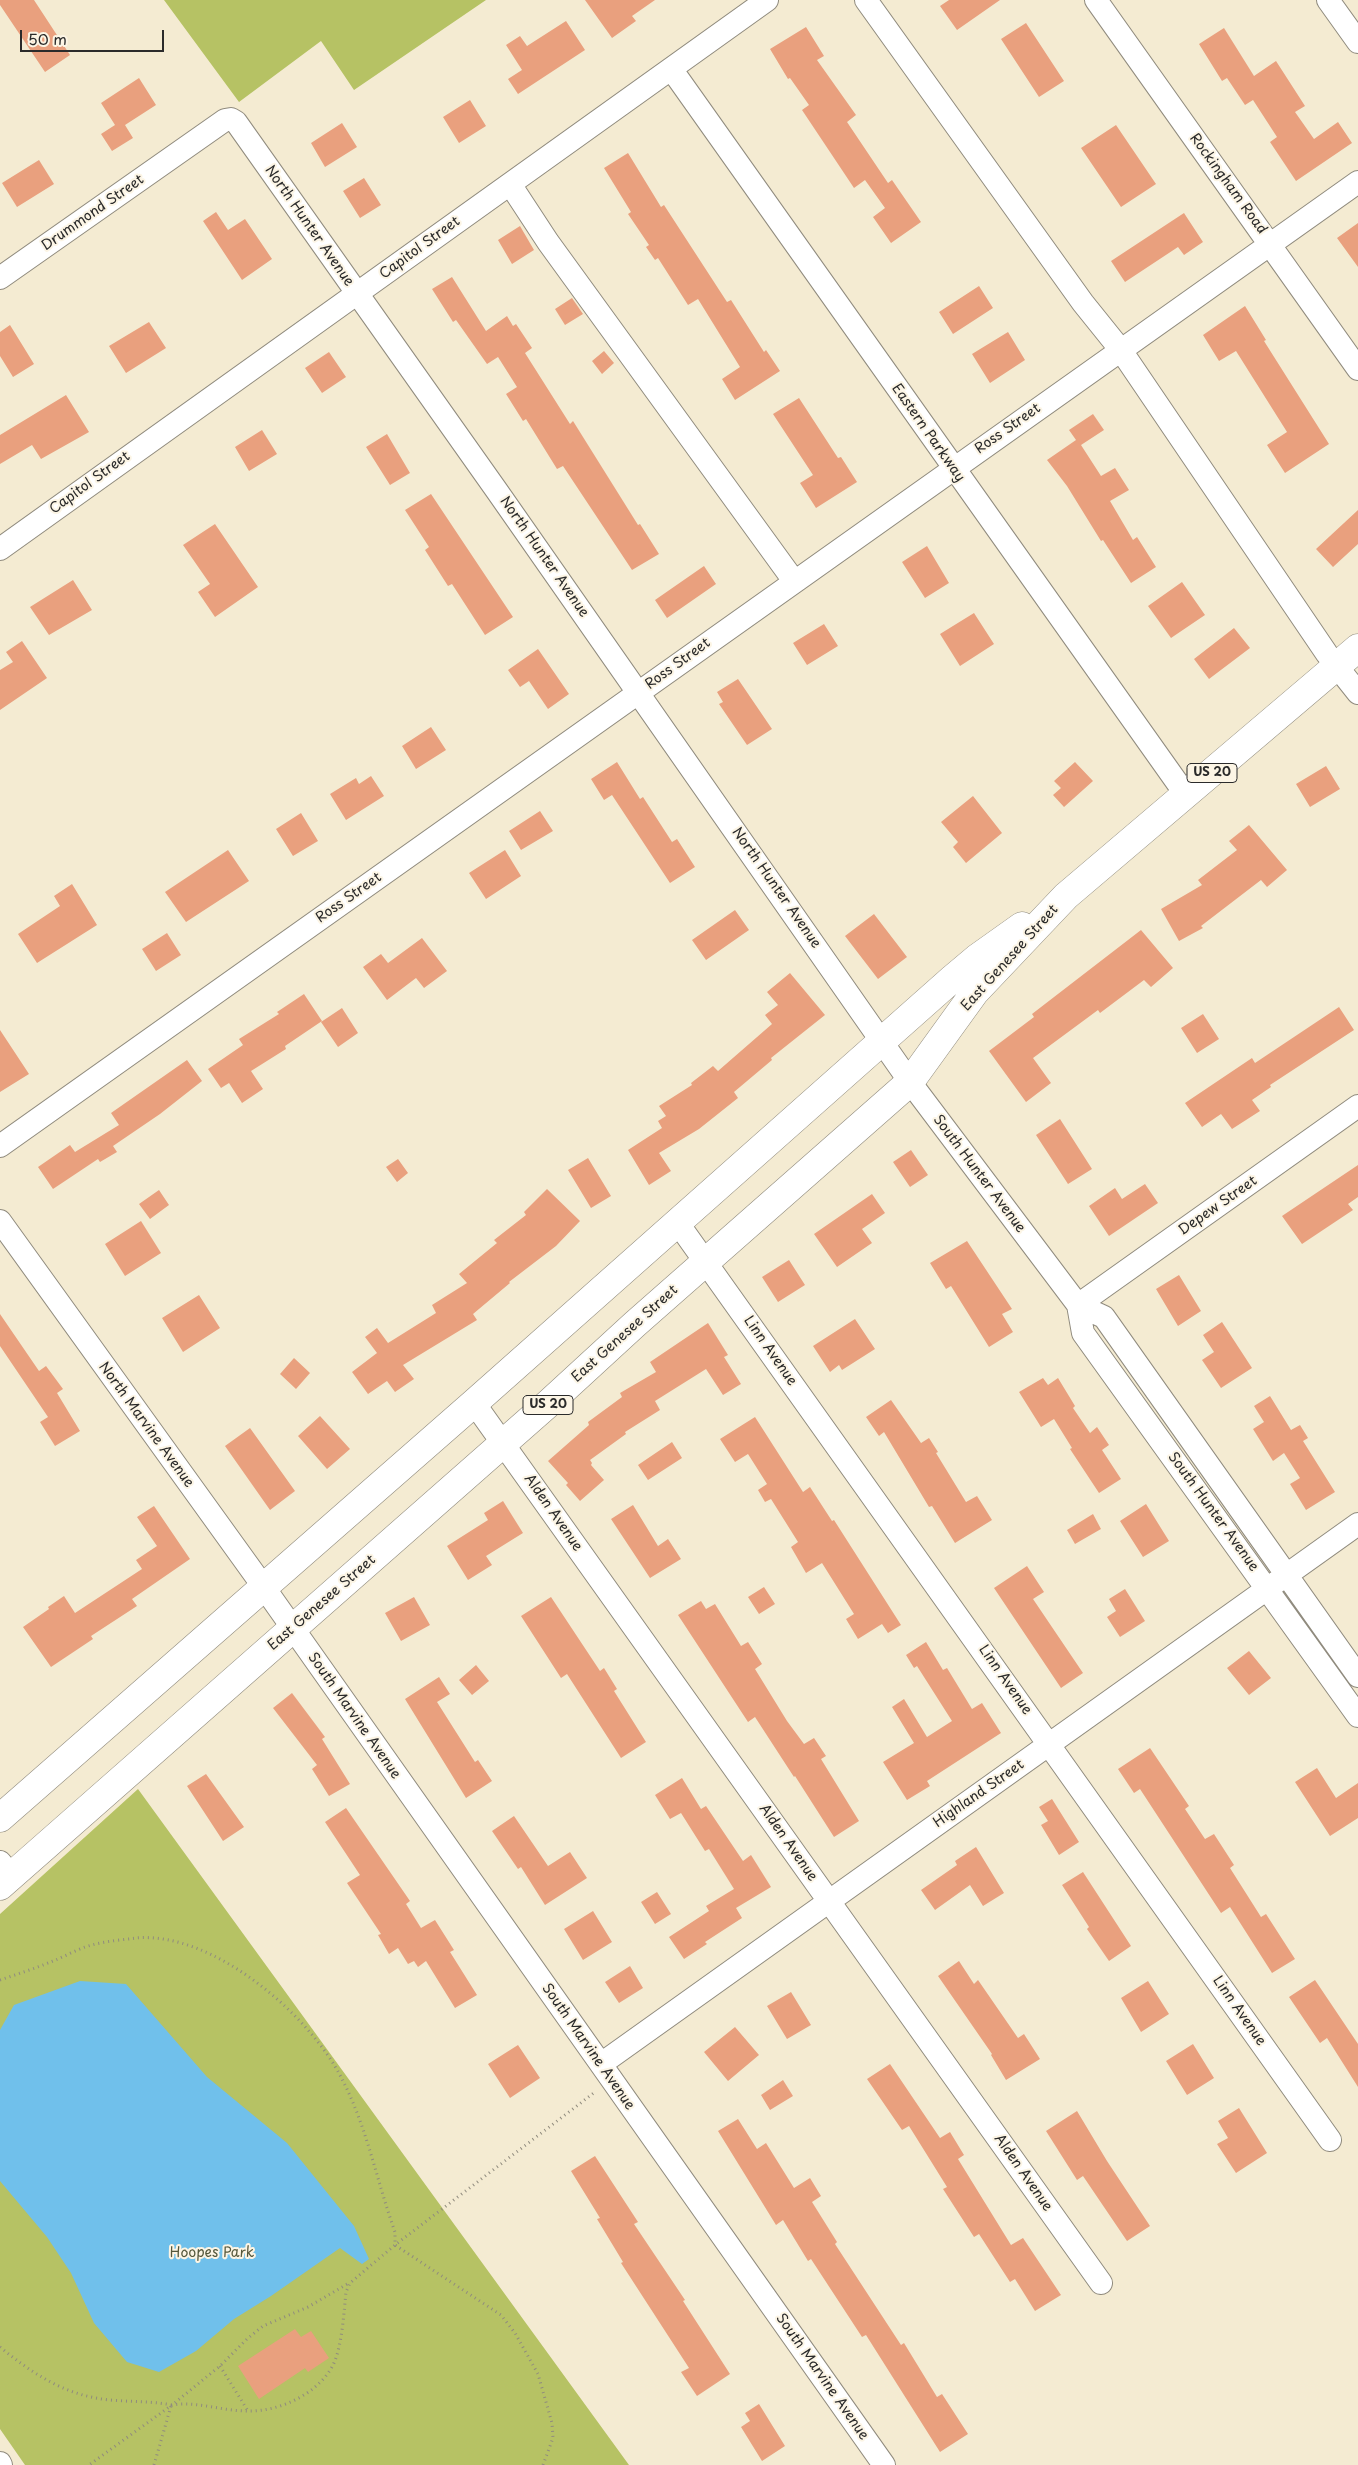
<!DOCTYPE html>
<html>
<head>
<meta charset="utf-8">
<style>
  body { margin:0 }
  #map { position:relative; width:1358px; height:2465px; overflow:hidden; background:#f4ebd2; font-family:"Playpen Sans",sans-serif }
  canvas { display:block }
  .scale { position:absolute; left:20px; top:30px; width:144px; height:22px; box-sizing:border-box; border:2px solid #2b2b2b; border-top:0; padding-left:6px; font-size:15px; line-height:18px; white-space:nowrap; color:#2b2b2b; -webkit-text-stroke:4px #fcf5e5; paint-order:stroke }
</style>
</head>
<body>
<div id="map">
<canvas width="1358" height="2465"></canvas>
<div class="scale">50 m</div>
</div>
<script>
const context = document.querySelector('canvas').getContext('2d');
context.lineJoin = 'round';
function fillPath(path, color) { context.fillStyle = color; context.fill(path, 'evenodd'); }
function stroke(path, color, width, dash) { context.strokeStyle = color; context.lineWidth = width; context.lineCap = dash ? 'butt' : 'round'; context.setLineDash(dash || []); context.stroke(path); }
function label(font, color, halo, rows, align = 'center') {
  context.font = font + ' "Playpen Sans",sans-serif'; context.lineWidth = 4; context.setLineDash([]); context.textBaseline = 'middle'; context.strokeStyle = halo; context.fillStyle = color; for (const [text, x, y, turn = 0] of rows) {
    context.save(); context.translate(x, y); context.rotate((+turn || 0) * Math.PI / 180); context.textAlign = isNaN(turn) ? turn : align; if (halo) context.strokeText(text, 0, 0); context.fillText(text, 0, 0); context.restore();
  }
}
const green = new Path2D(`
  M 164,0 L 486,0 L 354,90 L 321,41 L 239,102 Z
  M 138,1789 L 629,2465 L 25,2465 L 0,2429 L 0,1914 Z`);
const water = new Path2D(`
  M 80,1981 L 126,1984 L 207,2077 L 287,2143 L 354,2226 L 369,2259 L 362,2264 L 340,2248 L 271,2296 L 234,2319 L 196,2351 L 159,2372 L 127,2362 L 94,2323 L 71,2273 L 47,2237 L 0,2181 L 0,2030 L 14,2005 Z`);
const building = new Path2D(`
  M 0,0 L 34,0 L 70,55 L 45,72 L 0,5 Z
  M 585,0 L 655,0 L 632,16 L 636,21 L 612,38 Z
  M 949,0 L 1000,0 L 957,30 L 940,6 Z
  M 566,21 L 585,50 L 518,94 L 508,79 L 522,70 L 506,45 L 520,36 L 527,46 Z
  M 1026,23 L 1064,81 L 1039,97 L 1001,39 Z
  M 806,27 L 824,56 L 817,60 L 856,115 L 847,122 L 888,183 L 892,180 L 921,222 L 891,243 L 873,217 L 885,208 L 865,180 L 854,188 L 802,110 L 809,105 L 790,78 L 788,79 L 770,49 Z
  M 1224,28 L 1254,76 L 1276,61 L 1305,106 L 1295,112 L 1314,139 L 1338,122 L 1352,143 L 1296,181 L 1270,142 L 1277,137 L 1253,100 L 1245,105 L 1227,78 L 1222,81 L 1199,44 Z
  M 139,78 L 156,105 L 125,125 L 133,138 L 112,151 L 101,134 L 115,125 L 101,103 Z
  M 470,100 L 486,126 L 459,143 L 443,117 Z
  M 342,123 L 357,147 L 325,167 L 311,143 Z
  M 1116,125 L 1156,184 L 1121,207 L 1081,148 Z
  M 628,153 L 661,207 L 664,205 L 727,302 L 731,300 L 764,352 L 766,350 L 780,371 L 735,400 L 722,379 L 740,367 L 698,299 L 688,305 L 658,258 L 655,260 L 646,247 L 649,245 L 628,214 L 631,212 L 604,168 Z
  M 39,160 L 54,184 L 17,207 L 2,183 Z
  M 364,178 L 381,205 L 360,218 L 343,191 Z
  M 216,212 L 228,230 L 245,219 L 272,259 L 242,280 L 203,221 Z
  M 1184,213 L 1203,242 L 1184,255 L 1178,247 L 1125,282 L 1111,261 Z
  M 1358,223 L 1358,267 L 1337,238 Z
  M 520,226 L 534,250 L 512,264 L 498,240 Z
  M 452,277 L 486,331 L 507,316 L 513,326 L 516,324 L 532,348 L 525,353 L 570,424 L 573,421 L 638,525 L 640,524 L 659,554 L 632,570 L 563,466 L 557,469 L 526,419 L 523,421 L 506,394 L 517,387 L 498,357 L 487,364 L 456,320 L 453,322 L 432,289 Z
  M 979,286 L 993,308 L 953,334 L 939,312 Z
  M 572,298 L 583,314 L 565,325 L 555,309 Z
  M 1245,306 L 1266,340 L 1264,341 L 1329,444 L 1285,473 L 1267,445 L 1287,432 L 1236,351 L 1219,361 L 1203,335 Z
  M 149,322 L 166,348 L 126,373 L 109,346 Z
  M 10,325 L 34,364 L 13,377 L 0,356 L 0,332 Z
  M 1008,332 L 1025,360 L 990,383 L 972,354 Z
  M 604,351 L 614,363 L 602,374 L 592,361 Z
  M 329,352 L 346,377 L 322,393 L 305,368 Z
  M 66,395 L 89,432 L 41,459 L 32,445 L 0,464 L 0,435 Z
  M 799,398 L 838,458 L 841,457 L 857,482 L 816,508 L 800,483 L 813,475 L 773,414 Z
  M 1093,414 L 1104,430 L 1081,445 L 1101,476 L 1115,468 L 1129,490 L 1110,501 L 1133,540 L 1137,537 L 1156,567 L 1131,583 L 1103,540 L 1101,541 L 1067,486 L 1047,460 L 1076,440 L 1069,430 Z
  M 262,430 L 277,454 L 249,471 L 235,447 Z
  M 387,434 L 410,473 L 390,485 L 366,447 Z
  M 431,494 L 513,617 L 485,635 L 452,584 L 448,586 L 425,550 L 429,547 L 405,510 Z
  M 1358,510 L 1358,544 L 1333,567 L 1316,549 Z
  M 215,524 L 258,587 L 215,617 L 198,592 L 210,584 L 183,545 Z
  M 927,546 L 949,583 L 925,598 L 902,562 Z
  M 704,566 L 716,584 L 667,618 L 655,600 Z
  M 73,580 L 92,610 L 49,635 L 30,607 Z
  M 1182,582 L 1205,615 L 1171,638 L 1148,606 Z
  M 974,613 L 994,644 L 960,666 L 940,634 Z
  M 824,624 L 838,646 L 807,665 L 793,643 Z
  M 1234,628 L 1250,648 L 1209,679 L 1194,659 Z
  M 22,641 L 47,678 L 0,710 L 0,670 L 13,662 L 6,652 Z
  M 538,649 L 569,694 L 548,709 L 529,681 L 520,687 L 508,670 Z
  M 738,679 L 772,729 L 747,745 L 719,704 L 723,702 L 717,692 Z
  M 431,727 L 446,750 L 416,769 L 402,746 Z
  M 617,762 L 640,799 L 643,797 L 672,842 L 677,839 L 695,867 L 670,883 L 612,795 L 604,800 L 591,779 Z
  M 1075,762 L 1093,781 L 1064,807 L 1053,795 L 1061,788 L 1054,781 Z
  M 1326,766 L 1340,789 L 1310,807 L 1296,784 Z
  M 371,776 L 384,796 L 346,820 L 330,794 L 356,778 L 359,784 Z
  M 973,796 L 1002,833 L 966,863 L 953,847 L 958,842 L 941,822 Z
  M 540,811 L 553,831 L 521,850 L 509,831 Z
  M 301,813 L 318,841 L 293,856 L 276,829 Z
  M 1249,825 L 1287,870 L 1267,887 L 1261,880 L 1201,926 L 1203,928 L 1179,941 L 1161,909 L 1202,885 L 1198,880 L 1237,850 L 1229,841 Z
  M 228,850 L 249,881 L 186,922 L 165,892 Z
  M 505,850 L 521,876 L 486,899 L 469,873 Z
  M 72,884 L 97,925 L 37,963 L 18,934 L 60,906 L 54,896 Z
  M 735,910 L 749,930 L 706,960 L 692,940 Z
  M 874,914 L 907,957 L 878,979 L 845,936 Z
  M 1141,930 L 1173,968 L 1151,987 L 1144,980 L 1100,1013 L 1098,1010 L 1033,1058 L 1051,1083 L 1026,1102 L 989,1051 L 1034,1017 L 1032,1014 Z
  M 167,933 L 181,955 L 156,971 L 142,949 Z
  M 422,938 L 447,971 L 424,988 L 416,978 L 387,1000 L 363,967 L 381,954 L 388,963 Z
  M 790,973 L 825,1015 L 771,1058 L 772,1060 L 734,1092 L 738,1098 L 699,1129 L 659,1153 L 671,1171 L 649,1185 L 628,1150 L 662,1128 L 658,1121 L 666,1116 L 659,1106 L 692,1085 L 691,1083 L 713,1066 L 718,1071 L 772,1024 L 765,1015 L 778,1005 L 767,992 Z
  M 304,994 L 322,1021 L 285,1046 L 286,1049 L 251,1071 L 263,1089 L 242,1103 L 229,1083 L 221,1088 L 208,1069 L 243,1045 L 239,1039 L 279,1014 L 277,1012 Z
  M 1339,1007 L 1354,1030 L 1270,1085 L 1271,1087 L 1252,1100 L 1260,1111 L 1232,1129 L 1221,1114 L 1202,1127 L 1185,1103 L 1252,1058 L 1255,1063 Z
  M 342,1008 L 358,1033 L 338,1047 L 321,1022 Z
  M 1203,1014 L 1219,1039 L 1197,1053 L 1181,1028 Z
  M 0,1030 L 29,1074 L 0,1092 Z
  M 187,1060 L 202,1081 L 160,1114 L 113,1146 L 117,1152 L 100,1162 L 98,1159 L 53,1189 L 38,1167 L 70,1145 L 75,1152 L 119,1125 L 111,1113 Z
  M 1060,1119 L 1092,1169 L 1068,1184 L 1036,1135 Z
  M 911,1150 L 928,1175 L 910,1187 L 893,1162 Z
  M 588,1158 L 611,1196 L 591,1208 L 568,1170 Z
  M 398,1159 L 408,1173 L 397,1182 L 386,1167 Z
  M 1358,1165 L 1358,1197 L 1348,1204 L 1353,1210 L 1302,1244 L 1282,1216 Z
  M 1145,1184 L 1158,1203 L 1109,1236 L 1089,1206 L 1115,1188 L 1122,1199 Z
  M 547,1189 L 580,1221 L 556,1246 L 509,1282 L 510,1283 L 473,1314 L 477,1320 L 403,1365 L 414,1379 L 395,1392 L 387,1381 L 368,1394 L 352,1372 L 377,1353 L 365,1337 L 377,1328 L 388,1343 L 436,1313 L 432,1305 L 467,1283 L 459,1274 L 497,1243 L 494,1240 L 526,1215 L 524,1212 Z
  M 159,1190 L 169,1205 L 150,1219 L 139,1204 Z
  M 872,1194 L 885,1213 L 862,1229 L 872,1243 L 837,1267 L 814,1234 Z
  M 141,1221 L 161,1253 L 125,1276 L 105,1244 Z
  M 967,1241 L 1012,1309 L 1002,1314 L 1013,1332 L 989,1347 L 951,1286 L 946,1289 L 930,1263 Z
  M 789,1260 L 805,1285 L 778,1302 L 762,1277 Z
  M 1179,1275 L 1201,1311 L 1178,1326 L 1156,1289 Z
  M 199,1295 L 220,1328 L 183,1352 L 162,1318 Z
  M 0,1314 L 39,1371 L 46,1366 L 63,1389 L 57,1393 L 80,1431 L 55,1446 L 40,1422 L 48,1417 L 0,1346 Z
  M 855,1319 L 875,1349 L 842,1370 L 839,1365 L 830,1372 L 813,1346 Z
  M 1222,1322 L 1252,1368 L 1221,1388 L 1202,1360 L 1214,1352 L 1203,1335 Z
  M 708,1323 L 728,1355 L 724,1357 L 741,1384 L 723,1395 L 706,1369 L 655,1401 L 660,1410 L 625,1432 L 626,1434 L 590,1460 L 592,1463 L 591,1465 L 604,1480 L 580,1501 L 566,1485 L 568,1483 L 548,1461 L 589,1425 L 588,1422 L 622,1397 L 620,1393 L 656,1372 L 650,1362 Z
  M 294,1358 L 310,1373 L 296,1389 L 280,1374 Z
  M 1043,1378 L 1048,1385 L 1058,1378 L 1075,1406 L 1073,1408 L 1090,1433 L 1097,1427 L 1109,1445 L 1102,1450 L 1121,1479 L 1099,1493 L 1070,1449 L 1072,1448 L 1054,1419 L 1041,1427 L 1019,1392 Z
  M 1270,1396 L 1291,1430 L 1300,1425 L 1308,1438 L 1303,1441 L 1335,1492 L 1306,1510 L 1290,1484 L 1300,1478 L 1284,1453 L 1273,1461 L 1253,1429 L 1264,1422 L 1254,1406 Z
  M 891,1400 L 921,1443 L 929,1438 L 938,1452 L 936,1453 L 966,1502 L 977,1496 L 992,1520 L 955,1543 L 932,1506 L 929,1507 L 884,1432 L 879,1436 L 866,1417 Z
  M 320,1416 L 350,1449 L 327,1469 L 298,1436 Z
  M 755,1417 L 803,1492 L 810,1487 L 832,1521 L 834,1520 L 901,1625 L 888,1633 L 882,1624 L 858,1639 L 846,1619 L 854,1614 L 822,1563 L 806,1573 L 791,1547 L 798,1542 L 771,1499 L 765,1502 L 758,1490 L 767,1484 L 748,1454 L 735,1462 L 720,1439 Z
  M 250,1428 L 295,1491 L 270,1510 L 225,1446 Z
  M 672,1442 L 682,1458 L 648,1480 L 638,1465 Z
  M 503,1501 L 523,1533 L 486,1556 L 492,1565 L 468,1580 L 447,1546 L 488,1520 L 484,1513 Z
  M 1146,1504 L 1169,1541 L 1143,1557 L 1120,1521 Z
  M 633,1505 L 658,1546 L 668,1539 L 681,1559 L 650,1578 L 611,1519 Z
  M 154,1506 L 190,1559 L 132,1599 L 137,1606 L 91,1636 L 93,1639 L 51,1667 L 23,1627 L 49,1609 L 48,1607 L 64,1596 L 75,1613 L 142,1569 L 136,1560 L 157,1546 L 137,1517 Z
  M 1093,1514 L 1101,1529 L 1075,1544 L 1067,1530 Z
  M 1027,1566 L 1044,1592 L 1033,1599 L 1083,1673 L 1061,1688 L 994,1588 Z
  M 764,1587 L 775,1604 L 759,1614 L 748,1597 Z
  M 1125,1589 L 1145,1621 L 1120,1637 L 1107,1617 L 1116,1611 L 1109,1599 Z
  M 414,1597 L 430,1625 L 401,1641 L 385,1613 Z
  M 551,1597 L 600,1671 L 604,1668 L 617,1689 L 614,1691 L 646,1742 L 621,1758 L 567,1674 L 561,1678 L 521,1616 Z
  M 701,1601 L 706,1609 L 715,1604 L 741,1646 L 748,1642 L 762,1664 L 755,1669 L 787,1721 L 804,1744 L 814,1738 L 826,1756 L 821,1759 L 859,1821 L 834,1837 L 795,1776 L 794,1777 L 755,1717 L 748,1722 L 678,1615 Z
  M 926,1642 L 943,1670 L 947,1668 L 972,1709 L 982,1703 L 1001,1733 L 927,1781 L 930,1786 L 907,1800 L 883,1762 L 914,1743 L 892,1707 L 904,1699 L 927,1737 L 952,1721 L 917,1666 L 914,1668 L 906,1655 Z
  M 1249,1651 L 1271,1678 L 1249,1695 L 1227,1668 Z
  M 476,1665 L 489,1681 L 472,1695 L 459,1680 Z
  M 439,1677 L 450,1694 L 437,1702 L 475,1762 L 478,1760 L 492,1781 L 466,1798 L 405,1699 Z
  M 292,1693 L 325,1737 L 322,1739 L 350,1784 L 329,1796 L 312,1769 L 317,1765 L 273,1708 Z
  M 1150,1748 L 1189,1806 L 1185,1809 L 1205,1839 L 1214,1834 L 1234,1865 L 1230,1868 L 1261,1917 L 1266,1914 L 1295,1959 L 1272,1973 L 1230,1907 L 1221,1913 L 1140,1789 L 1134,1793 L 1118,1769 Z
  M 1317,1768 L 1336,1798 L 1358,1783 L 1358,1818 L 1330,1836 L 1295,1782 Z
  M 206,1774 L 244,1827 L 223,1841 L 187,1786 Z
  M 682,1778 L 701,1809 L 706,1806 L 743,1861 L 751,1855 L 771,1887 L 736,1908 L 742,1918 L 705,1942 L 707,1944 L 684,1959 L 669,1937 L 709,1911 L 706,1906 L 734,1889 L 709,1849 L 705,1851 L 681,1813 L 670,1819 L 655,1795 Z
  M 1052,1799 L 1079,1842 L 1059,1855 L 1041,1825 L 1048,1821 L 1039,1807 Z
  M 346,1808 L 410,1901 L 406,1904 L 421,1928 L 435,1920 L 454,1950 L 450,1952 L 477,1995 L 455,2008 L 426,1961 L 418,1967 L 414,1961 L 408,1964 L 398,1948 L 389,1954 L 378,1935 L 381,1934 L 347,1883 L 360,1875 L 325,1822 Z
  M 514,1816 L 548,1866 L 570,1852 L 587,1878 L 545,1905 L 521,1867 L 518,1869 L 492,1831 Z
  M 976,1847 L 1004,1893 L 983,1906 L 970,1885 L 935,1910 L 921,1890 L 957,1865 L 955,1861 Z
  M 1083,1872 L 1131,1946 L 1109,1961 L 1087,1929 L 1089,1927 L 1062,1885 Z
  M 657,1892 L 671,1914 L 655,1924 L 641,1902 Z
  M 593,1911 L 612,1942 L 583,1960 L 564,1929 Z
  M 959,1961 L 974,1984 L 978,1980 L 1018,2038 L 1024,2034 L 1040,2059 L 1006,2080 L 991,2055 L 992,2054 L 938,1976 Z
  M 630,1966 L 643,1988 L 619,2003 L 605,1982 Z
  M 1315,1980 L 1358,2044 L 1358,2087 L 1327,2038 L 1320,2043 L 1289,1997 Z
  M 1148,1981 L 1169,2014 L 1141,2032 L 1121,1998 Z
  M 791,1992 L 811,2025 L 787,2039 L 767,2006 Z
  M 735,2027 L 759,2055 L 728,2081 L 704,2052 Z
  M 1193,2044 L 1214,2078 L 1187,2095 L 1166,2061 Z
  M 518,2045 L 540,2078 L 510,2098 L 488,2064 Z
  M 890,2064 L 940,2138 L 950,2132 L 964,2155 L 958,2159 L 1011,2245 L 1023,2238 L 1061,2295 L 1035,2311 L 1015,2279 L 1010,2282 L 979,2234 L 974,2237 L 943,2189 L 947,2187 L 909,2126 L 902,2130 L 867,2079 Z
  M 783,2080 L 793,2096 L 770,2110 L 761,2095 Z
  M 1239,2108 L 1267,2153 L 1236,2173 L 1217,2144 L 1228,2138 L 1218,2121 Z
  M 1077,2111 L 1107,2161 L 1150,2226 L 1127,2241 L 1083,2176 L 1077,2180 L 1046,2131 Z
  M 738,2119 L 757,2149 L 766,2143 L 794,2188 L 810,2178 L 821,2196 L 812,2202 L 837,2242 L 835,2244 L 901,2345 L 904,2343 L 937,2397 L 942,2394 L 968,2434 L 940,2452 L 866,2335 L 862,2337 L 811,2259 L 808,2261 L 783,2220 L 776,2225 L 718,2131 Z
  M 595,2156 L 638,2222 L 634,2224 L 685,2300 L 683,2301 L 730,2374 L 697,2396 L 681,2372 L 689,2368 L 621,2263 L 623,2262 L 597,2219 L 600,2218 L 571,2171 Z
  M 295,2329 L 301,2337 L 311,2331 L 329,2358 L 308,2372 L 305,2368 L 259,2399 L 238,2366 Z
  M 759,2404 L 785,2446 L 762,2461 L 741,2427 L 750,2421 L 745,2413 Z`);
const path = new Path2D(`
  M 0,1980 C 18,1974 36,1968 53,1961 C 66,1956 79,1948 92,1945 C 106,1941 122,1940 136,1938 C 213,1931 310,2015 342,2079 C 367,2127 377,2182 395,2232 L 395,2245 L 350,2283 L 346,2292 C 344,2312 342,2345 334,2363 C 320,2393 280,2412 247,2411 C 222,2411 197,2401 172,2405 L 89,2465
  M 0,2347 C 33,2374 66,2396 110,2400 C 131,2402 151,2401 172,2405 L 220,2366 L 247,2339 L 263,2326 L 308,2307 L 349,2283
  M 220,2366 L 248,2411
  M 154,2465 L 171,2406
  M 543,2465 L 553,2438 L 552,2423 L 538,2374 L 515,2333 L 501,2315 L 395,2245 L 595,2092`);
const minor = new Path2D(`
  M 866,0 L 1083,303 L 1120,349 L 1327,654 L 1358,693
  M 1096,0 L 1358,369
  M 1328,0 L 1358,42
  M 672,70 L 1186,795
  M 510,184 L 548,242 L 794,581
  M 0,278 L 225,120 L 231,119 L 236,122 L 497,491 L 910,1082 L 1078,1305 L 1083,1333 L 1358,1716
  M 0,549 L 767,0
  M 0,1146 L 1358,182
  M 0,1221 L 263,1586 L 884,2465
  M 677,1222 L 1330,2140
  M 1078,1305 L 1104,1317 L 1358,1676
  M 1078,1305 L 1358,1106
  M 474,1403 L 1101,2283
  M 0,1862 L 12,1876
  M 601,2064 L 1358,1524
  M 0,2463 L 1,2465`);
const highway = new Path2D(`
  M 0,1818 L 474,1403 L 952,979 L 977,958 L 1022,926
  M 0,1886 L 549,1403 L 635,1324 L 910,1082 L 975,992 L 1066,896 L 1358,648`);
const shields = [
  [1212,773,50],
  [548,1405,50]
];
const shieldNames = [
  ["US 20",1212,773],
  ["US 20",548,1405]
];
const streetNames = [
  ["Rockingham Road",1228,184,54],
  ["Drummond Street",93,213,-35],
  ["North Hunter Avenue",309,226,55],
  ["Capitol Street",420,248,-36],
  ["Ross Street",1008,429,-35],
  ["Eastern Parkway",928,433,55],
  ["Capitol Street",90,483,-36],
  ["North Hunter Avenue",544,557,55],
  ["Ross Street",678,664,-36],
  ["North Hunter Avenue",776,888,55],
  ["Ross Street",349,898,-35],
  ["East Genesee Street",1010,958,-48],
  ["South Hunter Avenue",979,1174,53],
  ["Depew Street",1218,1206,-35],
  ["East Genesee Street",625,1334,-42],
  ["Linn Avenue",770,1351,55],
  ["North Marvine Avenue",146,1425,54],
  ["South Hunter Avenue",1213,1512,54],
  ["Alden Avenue",553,1513,55],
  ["East Genesee Street",322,1603,-41],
  ["Linn Avenue",1005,1680,55],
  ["South Marvine Avenue",354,1716,55],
  ["Highland Street",979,1794,-35],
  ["Alden Avenue",788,1843,55],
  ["Linn Avenue",1239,2011,55],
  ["South Marvine Avenue",588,2047,55],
  ["Alden Avenue",1023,2173,55],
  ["South Marvine Avenue",822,2377,55]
];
const parkNames = [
  ["Hoopes Park",212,2253]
];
fillPath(green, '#b6c264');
fillPath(water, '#70c0eb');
fillPath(building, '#e9a07e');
stroke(minor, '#908b7e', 24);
stroke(highway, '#908b7e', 29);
stroke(path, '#908b7e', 3, [1, 4]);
stroke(minor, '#fff', 22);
stroke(highway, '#fff', 28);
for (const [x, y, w] of shields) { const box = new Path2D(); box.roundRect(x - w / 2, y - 9.5, w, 19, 4); context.fillStyle = '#fcf5e5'; context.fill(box); stroke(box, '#2b2b2b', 1); }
label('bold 12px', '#2b2b2b', null, shieldNames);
label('14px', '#2b2b2b', '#fcf5e5', streetNames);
label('14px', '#55583c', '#fcf5e5', parkNames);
</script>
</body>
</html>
